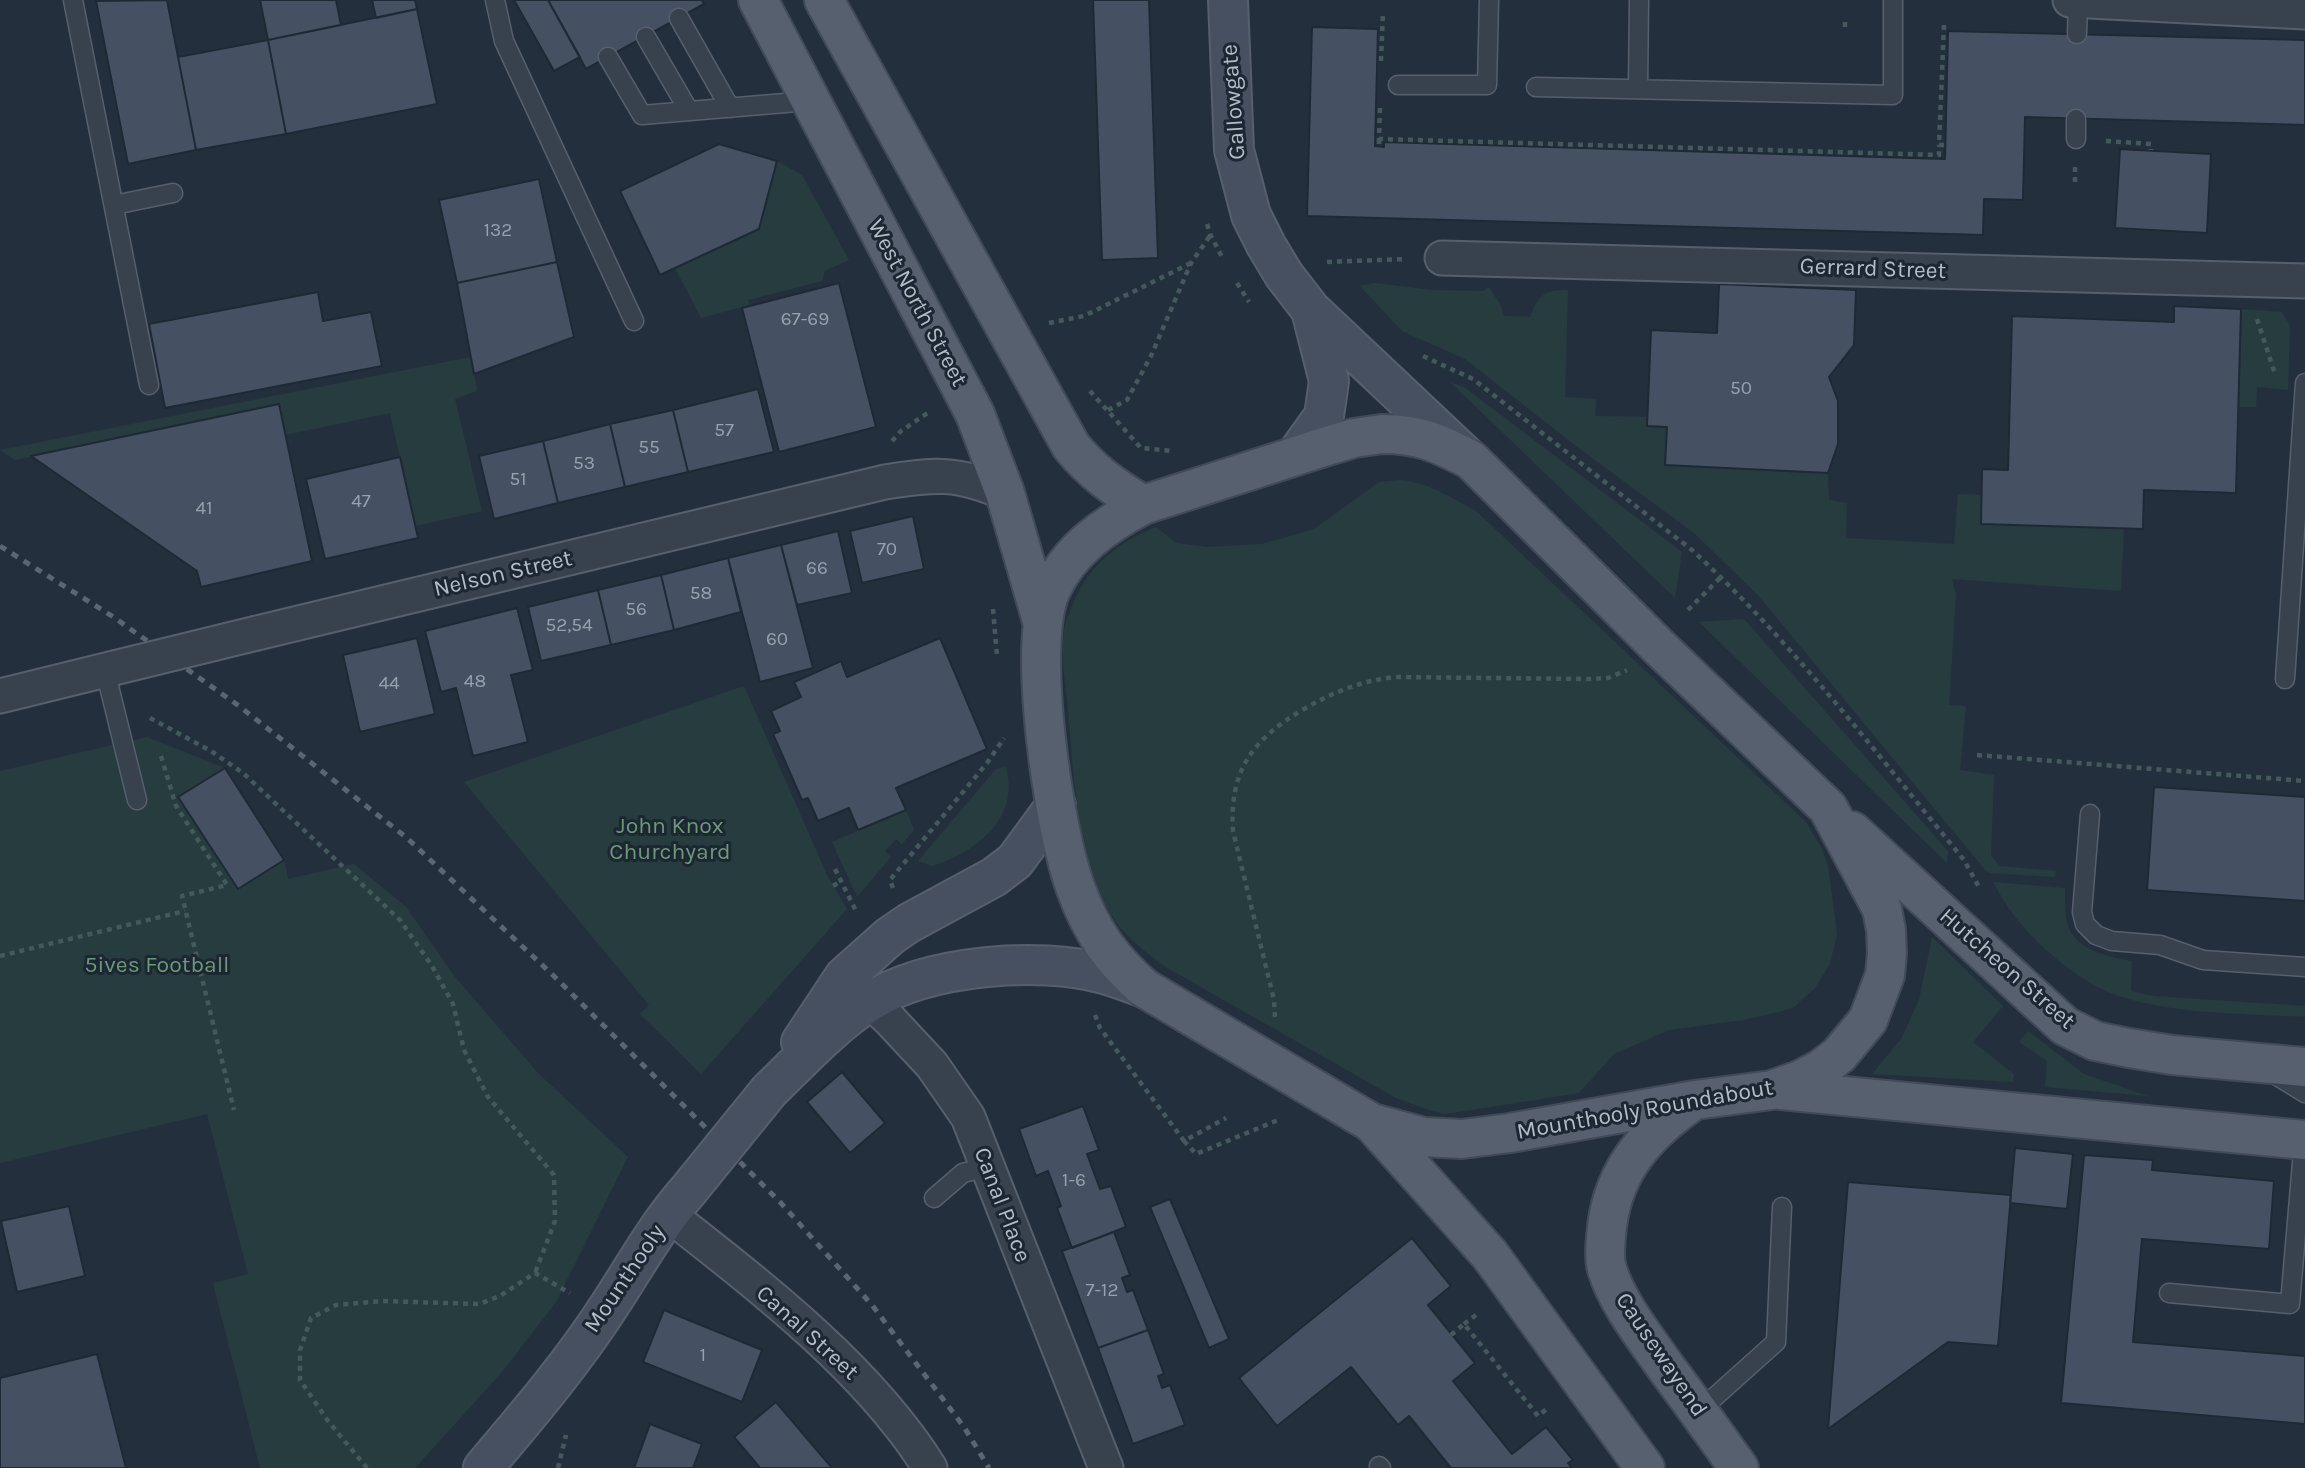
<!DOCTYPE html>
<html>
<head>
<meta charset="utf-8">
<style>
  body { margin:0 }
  canvas { display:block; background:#242f3e }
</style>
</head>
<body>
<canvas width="2305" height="1468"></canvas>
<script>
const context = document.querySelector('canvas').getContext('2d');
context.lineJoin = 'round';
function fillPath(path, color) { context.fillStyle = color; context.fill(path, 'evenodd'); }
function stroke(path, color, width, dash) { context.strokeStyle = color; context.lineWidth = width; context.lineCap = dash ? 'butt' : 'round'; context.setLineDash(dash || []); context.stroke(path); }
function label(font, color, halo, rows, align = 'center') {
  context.font = font + ' Karla,sans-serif'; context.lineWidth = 6; context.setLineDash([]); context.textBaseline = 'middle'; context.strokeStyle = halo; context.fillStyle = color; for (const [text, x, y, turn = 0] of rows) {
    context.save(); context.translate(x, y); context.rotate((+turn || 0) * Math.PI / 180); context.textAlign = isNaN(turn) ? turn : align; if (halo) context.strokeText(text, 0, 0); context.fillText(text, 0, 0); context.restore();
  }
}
const green = new Path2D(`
  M 777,161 L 802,175 L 849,260 L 825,271 L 822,281 L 748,300 L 749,305 L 701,318 L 675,268 L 759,229 Z
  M 1375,283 L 1431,290 L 1483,291 L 1489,287 L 1501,306 L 1504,316 L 1530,317 C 1539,294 1544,290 1568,290 L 1565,397 L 1596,399 L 1595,416 L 1648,417 L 1647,426 L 1667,427 L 1666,465 L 1828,473 L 1829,500 L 1847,503 L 1846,538 L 1954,544 L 1958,494 L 1981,495 L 1981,524 L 2124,528 L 2121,591 L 1952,579 L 1956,594 L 1949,705 L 1966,706 L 1960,770 L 1994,775 L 1991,856 L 2000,866 L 2056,871 L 2055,877 L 1991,873 L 1986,871 L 1758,595 L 1694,533 L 1576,446 L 1465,359 L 1402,331 L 1360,286 Z
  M 2241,309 L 2282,312 L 2290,326 L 2288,390 L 2257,387 L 2256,407 L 2238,407 Z
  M 471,357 L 477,391 L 455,399 L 482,511 L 415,526 L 390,413 L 285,435 L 278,404 L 15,460 L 0,450 Z
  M 1450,382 L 1464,387 L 1682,552 L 1675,598 Z
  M 1400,480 C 1427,482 1452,498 1476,511 L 1806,822 L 1822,849 L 1828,865 L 1837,934 L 1830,964 L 1815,988 L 1794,1007 L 1783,1011 L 1743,1020 L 1669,1030 L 1614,1054 L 1579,1093 L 1465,1111 L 1445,1114 L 1429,1110 L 1396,1098 L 1164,966 C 1142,949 1121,934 1108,910 C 1077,856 1073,769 1068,708 C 1066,686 1061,662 1063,639 C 1064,626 1069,611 1075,599 C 1091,563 1121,541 1156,527 L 1176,543 L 1208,547 L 1262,544 L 1314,529 L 1379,482 Z
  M 1744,619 L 1948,851 L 1947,863 L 1699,622 Z
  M 744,686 L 827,875 L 847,909 L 701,1074 L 640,1014 L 649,1005 L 464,782 Z
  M 147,737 L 225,768 L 284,860 L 288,879 L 354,864 L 406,907 L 455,977 L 538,1073 L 628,1157 L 556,1302 L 502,1372 L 415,1468 L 260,1468 L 213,1283 L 248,1274 L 207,1114 L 0,1163 L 0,771 Z
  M 1006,767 C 1020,819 976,852 932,866 L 918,861 L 996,769 Z
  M 906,810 L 914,830 L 902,844 L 896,839 L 885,851 L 891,857 L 857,897 L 832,842 Z
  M 1993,882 L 2065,888 C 2065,898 2065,908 2066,917 C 2070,950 2106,956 2132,961 L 2131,991 L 2153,996 L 2305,1006 L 2305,1017 C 2243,1013 2166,1015 2108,992 C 2077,979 2036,944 2016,918 C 2007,907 2000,894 1993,882 Z
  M 1932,937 L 2003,1006 L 1973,1042 L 2014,1074 L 2013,1082 L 1872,1074 L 1901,1039 L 1919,1000 Z
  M 2028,1031 L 2084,1074 L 2148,1096 L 2045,1087 L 2047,1061 L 2019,1042 Z`);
const building = new Path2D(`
  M 167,0 L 196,150 L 128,164 L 96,1 Z
  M 260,0 L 336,0 L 341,25 L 268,40 Z
  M 372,0 L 415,0 L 417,9 L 376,18 Z
  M 514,0 L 548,0 L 580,57 L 554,71 Z
  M 548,0 L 702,0 L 704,4 L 586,69 Z
  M 1093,0 L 1149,0 L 1158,258 L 1102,260 Z
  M 417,9 L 437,104 L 286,134 L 268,40 Z
  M 1312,27 L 1378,29 L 1375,146 L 1384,147 L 1384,142 L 1945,159 L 1948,31 L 2305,40 L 2305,125 L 2025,117 L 2023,200 L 1984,199 L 1983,235 L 1307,216 Z
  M 268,40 L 286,134 L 196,150 L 178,57 Z
  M 719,144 L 777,161 L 759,229 L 660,275 L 620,191 Z
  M 2120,149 L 2211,154 L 2207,233 L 2115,228 Z
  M 539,179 L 557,262 L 457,283 L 439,200 Z
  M 557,262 L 574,337 L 474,374 L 457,283 Z
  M 839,283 L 876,427 L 779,452 L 742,308 Z
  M 1719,284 L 1856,290 L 1854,345 L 1829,377 L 1838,401 L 1838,444 L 1828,473 L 1665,465 L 1667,427 L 1647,426 L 1651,330 L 1717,333 Z
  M 318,292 L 323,321 L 371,312 L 382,366 L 165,408 L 149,324 Z
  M 2174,306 L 2241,309 L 2236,493 L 2144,490 L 2143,529 L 1981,524 L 1982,469 L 2008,470 L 2012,316 L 2174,322 Z
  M 758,389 L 774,452 L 688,472 L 673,410 Z
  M 279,404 L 312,561 L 201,587 L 197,571 L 31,456 Z
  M 673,410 L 688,472 L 625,487 L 610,424 Z
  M 610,424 L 625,487 L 558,503 L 543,441 Z
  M 543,441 L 558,503 L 494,519 L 479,456 Z
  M 400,457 L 418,538 L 325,559 L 306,479 Z
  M 913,516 L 924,569 L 862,583 L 850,531 Z
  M 838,531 L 852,593 L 797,605 L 781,545 Z
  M 781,545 L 813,668 L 760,682 L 728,558 Z
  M 728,558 L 741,612 L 674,630 L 661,575 Z
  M 661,575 L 674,630 L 611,645 L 598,590 Z
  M 598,590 L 611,645 L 541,661 L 528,607 Z
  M 517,608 L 533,670 L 511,675 L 528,742 L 473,756 L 456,688 L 441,692 L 425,631 Z
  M 417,638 L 435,714 L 360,732 L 343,655 Z
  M 940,638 L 987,749 L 896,788 L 906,810 L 858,830 L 849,808 L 818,821 L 808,798 L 802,800 L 773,734 L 780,731 L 771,711 L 801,697 L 794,682 L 841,661 L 847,677 Z
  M 225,768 L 284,860 L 238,889 L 178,797 Z
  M 2154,787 L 2305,797 L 2305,901 L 2147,890 Z
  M 842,1072 L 885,1123 L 850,1153 L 807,1102 Z
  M 1083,1106 L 1099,1150 L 1087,1154 L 1100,1189 L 1111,1186 L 1126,1227 L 1072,1248 L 1057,1208 L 1061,1206 L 1048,1171 L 1036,1176 L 1019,1129 Z
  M 2015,1148 L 2073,1154 L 2067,1209 L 2010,1203 Z
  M 2084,1155 L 2153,1160 L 2152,1170 L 2274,1181 L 2269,1249 L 2142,1239 L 2133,1342 L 2305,1356 L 2305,1424 L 2061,1403 Z
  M 1848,1182 L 2011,1195 L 1998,1346 L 1948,1342 L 1828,1429 Z
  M 1170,1199 L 1229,1339 L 1209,1348 L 1150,1207 Z
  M 69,1206 L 85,1276 L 17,1292 L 1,1221 Z
  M 1114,1232 L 1130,1275 L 1122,1278 L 1127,1292 L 1133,1290 L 1148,1330 L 1098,1348 L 1062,1251 Z
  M 1412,1238 L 1451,1286 L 1428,1305 L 1475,1363 L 1453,1381 L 1512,1454 L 1546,1427 L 1573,1460 L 1568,1463 L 1572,1468 L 1451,1468 L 1409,1416 L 1398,1425 L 1351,1367 L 1277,1426 L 1239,1378 Z
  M 664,1310 L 762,1350 L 742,1402 L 643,1362 Z
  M 1148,1330 L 1164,1374 L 1158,1376 L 1162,1388 L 1170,1385 L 1185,1425 L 1133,1444 L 1098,1348 Z
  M 97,1354 L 126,1468 L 0,1468 L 0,1378 Z
  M 776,1402 L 832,1468 L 760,1468 L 734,1437 Z
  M 650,1424 L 702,1444 L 693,1468 L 634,1468 Z`);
const path = new Path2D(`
  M 1944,25 L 1939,145 L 1945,145
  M 1845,27 L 1845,18
  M 1381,61 L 1383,12
  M 1380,108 L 1379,139 L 1939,155 L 1939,145
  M 1379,139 L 1379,147
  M 2106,141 L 2151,144 L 2151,150
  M 2075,182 L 2075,167
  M 1207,224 L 1210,234 L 1222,257
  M 1327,262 L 1406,259
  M 1237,283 L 1249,302
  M 2257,319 L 2275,374
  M 1049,323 L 1084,316 L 1191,263
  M 1423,356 L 1473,379 L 1692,550 C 1793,643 1877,754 1964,860 L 1980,889
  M 1090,391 L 1141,448 L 1171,451
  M 1108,410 L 1127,400 L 1151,356 L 1191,263 L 1212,233
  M 892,441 L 901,431 L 929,412
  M 993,609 L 997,656
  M 1688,610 L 1721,577
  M 150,718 L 211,751 L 243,773 L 400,920 L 432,966 L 453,1004 L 464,1050 L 488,1097 L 554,1175 L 555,1221 L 535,1273
  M 1977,755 L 2305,781
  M 161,756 L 176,806 L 227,885 L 182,896 L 234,1110
  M 835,869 L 857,913
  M 833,886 L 841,881
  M 893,888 L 890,880 L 987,763 L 1004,738
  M 0,956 L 185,911
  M 1095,1015 L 1100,1028 L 1184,1141 L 1226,1118
  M 1275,1017 L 1274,1000 L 1233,831 C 1229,770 1253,739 1304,709 C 1334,692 1360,681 1395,677 L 1589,679 L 1608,678 L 1627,670
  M 1184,1141 L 1196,1154 L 1278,1120
  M 1464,1324 L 1480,1312
  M 1451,1335 L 1464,1324 L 1538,1416 L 1549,1407
  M 367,1468 L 328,1421 L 300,1380 L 300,1350 L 311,1318 L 336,1305 L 383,1301 L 479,1304 L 500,1296 L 535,1273 L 570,1293
  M 558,1468 L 566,1435`);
const lane = new Path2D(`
  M 73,0 L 149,385
  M 495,0 L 504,41 L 634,321
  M 679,18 L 730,108
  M 2077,34 L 2078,1
  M 646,37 L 689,111
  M 608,57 L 642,115 L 809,101
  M 1398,85 L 1487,85 L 1489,0
  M 1536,87 L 1893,95 L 1893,0
  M 1638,89 L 1639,0
  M 2076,139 L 2076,119
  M 114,205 L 173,193
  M 105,670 L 137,800
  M 2285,679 L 2305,383
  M 2090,814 L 2082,912 L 2085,924 L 2096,935 L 2112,941 L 2160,945 L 2203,960 L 2305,967
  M 2274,1074 L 2305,1093
  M 934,1198 L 963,1173 L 987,1167
  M 2169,1293 L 2290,1304 L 2304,1139
  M 1699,1411 L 1776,1342 L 1782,1207
  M 1379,1466 L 1381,1468`);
const street = new Path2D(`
  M 2070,0 L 2305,12
  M 1442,258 L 2305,281
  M 257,633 L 885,482 C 936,474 957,472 1005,493
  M 0,696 L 114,668
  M 853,986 L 889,1019 L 932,1065 L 968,1117 L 1106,1468
  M 668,1214 C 760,1286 868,1369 930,1468`);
const secondary = new Path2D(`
  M 1228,0 L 1234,150 L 1251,215 L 1266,245 L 1284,275 L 1311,310 L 1467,457
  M 1296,455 L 1324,416 L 1329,381 L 1311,310
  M 801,1042 L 844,977 L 890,936 L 909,923 L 994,877 L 1015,861 L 1056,805
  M 769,1091 C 801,1060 832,1026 869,1002 C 928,965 1038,956 1104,974 C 1118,978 1131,983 1144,988
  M 483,1468 C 528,1415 574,1361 611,1303 C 636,1265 657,1226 687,1192`);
const primary = new Path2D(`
  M 758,0 L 975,414 L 1005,493 L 1042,621
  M 824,0 L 1071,446 C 1093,473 1114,487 1143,505
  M 1382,434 C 1420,434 1438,443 1471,460 L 1661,649 L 1828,808 L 1882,909 L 1886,930 L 1887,953 L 1885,975 L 1868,1020 L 1839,1055 L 1821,1069 L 1800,1080 L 1772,1090 L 1695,1100 L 1510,1133 L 1462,1139 L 1424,1137 L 1372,1123 L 1144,988 C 1111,959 1091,931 1076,889 C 1054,831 1026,645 1051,590 C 1069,550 1105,525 1143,505 L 1324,447 L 1354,438 Z
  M 1852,831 L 2065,1026 L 2095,1041 L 2129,1048 L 2172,1055 L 2305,1067
  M 1781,1090 L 2305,1140
  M 1690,1103 C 1642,1137 1610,1175 1606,1237 C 1605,1247 1604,1259 1607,1269 C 1617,1303 1647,1340 1667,1369 C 1692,1402 1715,1435 1739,1468
  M 1372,1123 L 1490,1255 L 1645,1468`);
const rail = new Path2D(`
  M 0,546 L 112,616 L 239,706 L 407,838 L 557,979 L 780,1202 L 872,1305 L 964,1427 L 989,1468`);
const streetBridge = new Path2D(`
  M 114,668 L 257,633`);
const secondaryBridge = new Path2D(`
  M 687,1192 L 769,1091`);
const numberNames = [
  ["132",498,231],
  ["67-69",805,320],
  ["50",1741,389],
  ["57",724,431],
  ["55",649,448],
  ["53",584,464],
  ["51",518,480],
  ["47",361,502],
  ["41",204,509],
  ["70",887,550],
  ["66",817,569],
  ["58",701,594],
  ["56",636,610],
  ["52,54",569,626],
  ["60",777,640],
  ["48",475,682],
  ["44",389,684],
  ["1-6",1074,1181],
  ["7-12",1102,1291],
  ["1",703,1356]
];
const streetNames = [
  ["Gallowgate",1234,102,-94],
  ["Gerrard Street",1873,269,2],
  ["West North Street",917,303,62],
  ["Nelson Street",503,574,-13],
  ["Hutcheon Street",2007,969,41],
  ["Mounthooly Roundabout",1645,1110,-10],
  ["Canal Place",1002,1205,69],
  ["Mounthooly",625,1279,-56],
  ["Canal Street",807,1333,42],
  ["Causewayend",1661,1355,56]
];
const parkNames = [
  ["John Knox",670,826],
  ["Churchyard",670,852],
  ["5ives Football",157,965]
];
fillPath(green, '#263c3f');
fillPath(building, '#455162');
stroke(building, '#1f2835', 2);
stroke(lane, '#565f6c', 21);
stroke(street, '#565f6c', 37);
stroke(secondary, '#565f6c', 42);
stroke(primary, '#414a57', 42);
stroke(path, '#44595c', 4.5, [5, 5]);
stroke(lane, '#38414e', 18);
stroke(street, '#38414e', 33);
stroke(secondary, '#465061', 38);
stroke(primary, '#56606e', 38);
stroke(rail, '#5a6575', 5, [7, 7]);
stroke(streetBridge, '#565f6c', 37, []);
stroke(secondaryBridge, '#565f6c', 42, []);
stroke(streetBridge, '#38414e', 33);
stroke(secondaryBridge, '#465061', 38);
label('19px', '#98a1af', null, numberNames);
label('23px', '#b4bcc9', '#1d2633', streetNames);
label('23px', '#6b9a76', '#1d2633', parkNames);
</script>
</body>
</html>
